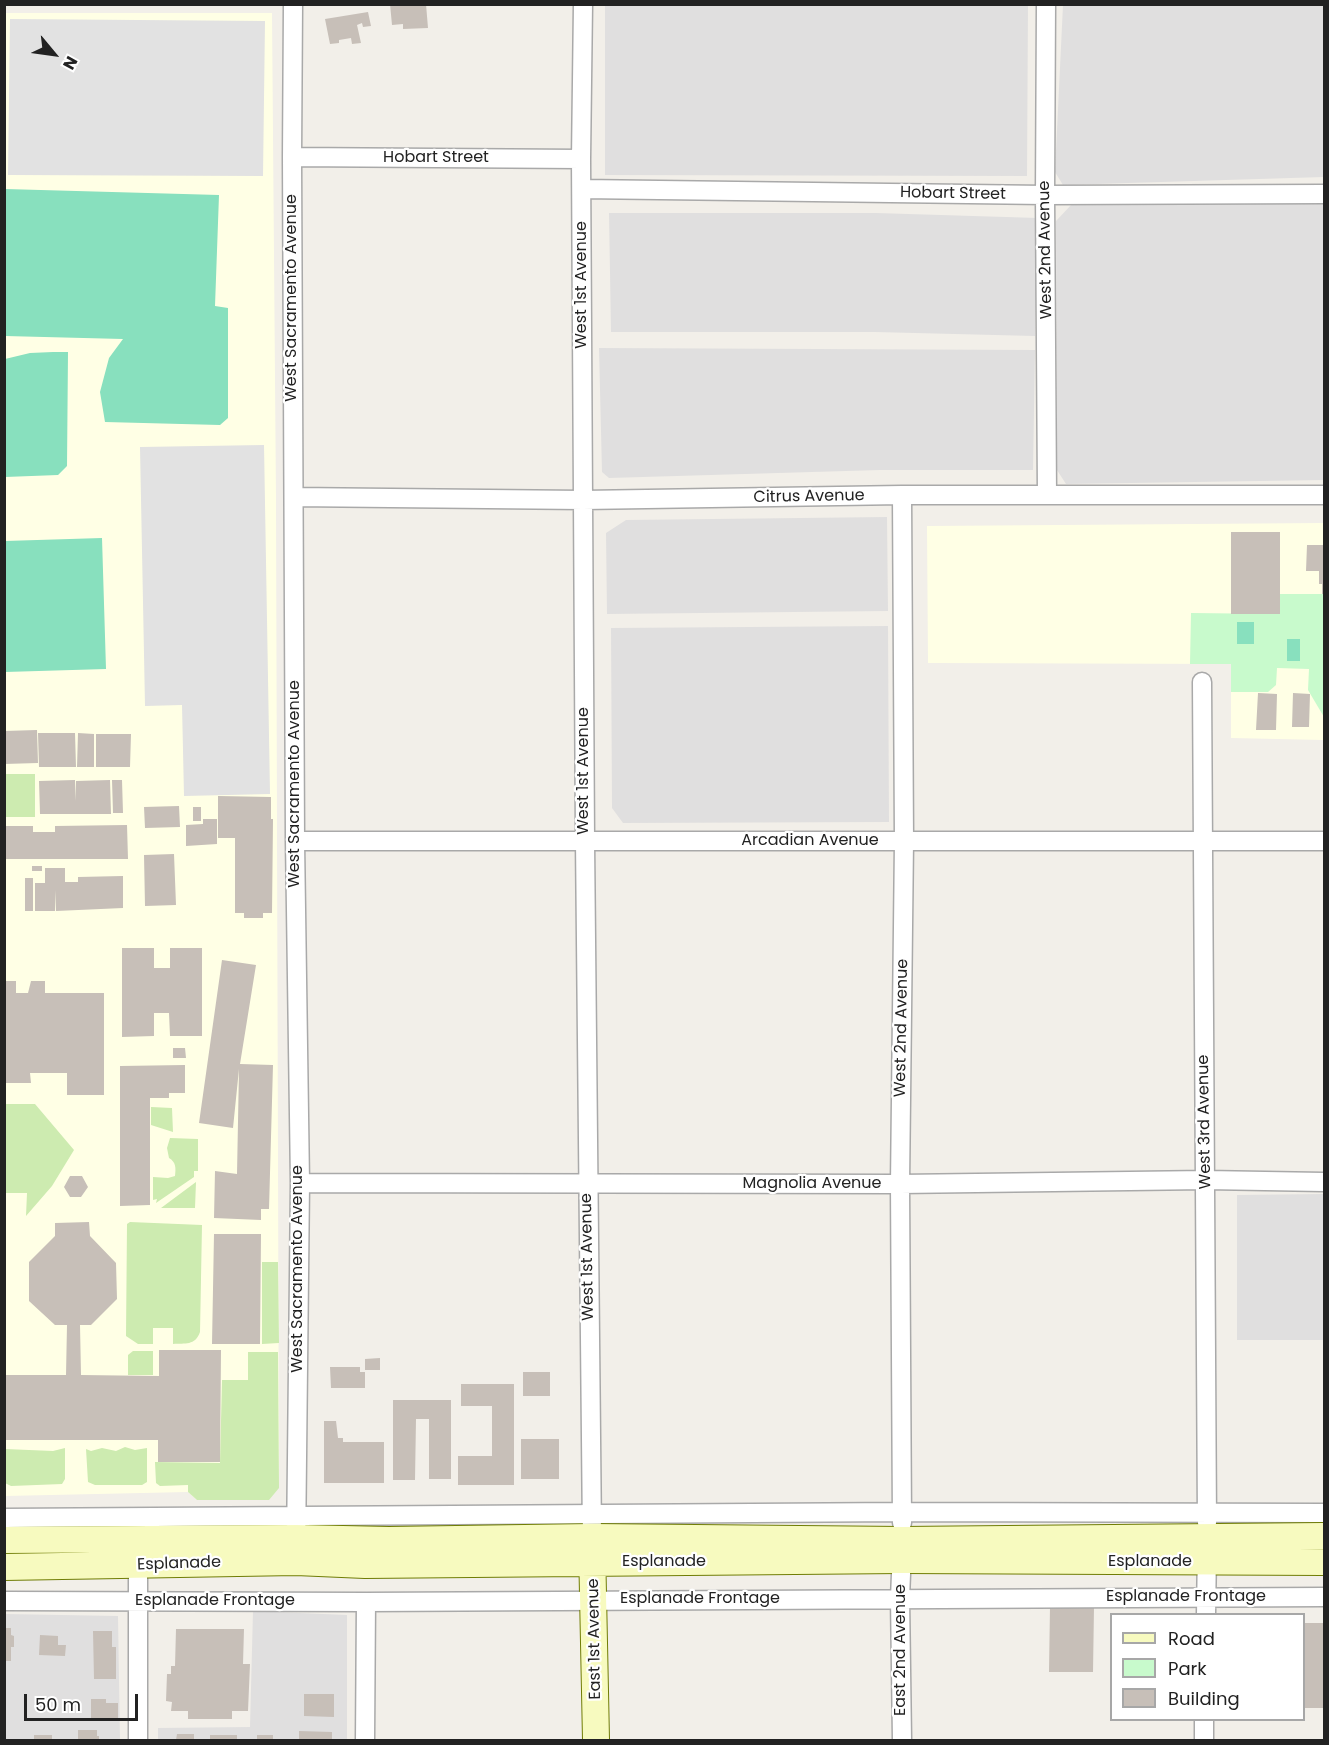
<!DOCTYPE html>
<html>
<head>
<meta charset="utf-8">
<style>
  body { margin:0 }
  #map { position:relative; width:1329px; height:1745px; overflow:hidden; background:#f2efe9; font-family:Poppins,sans-serif }
  canvas { display:block }
  .frame { position:absolute; inset:0; border:6px solid #222; pointer-events:none }
  .legend { position:absolute; left:1110px; top:1613px; width:195px; height:108px; box-sizing:border-box; background:#fff; border:2px solid #a7a7a7; margin:0; padding:8px 10px; list-style:none; font-size:18px; color:#222 }
  .legend li { display:flex; align-items:center; gap:12px; height:30px }
  .legend b { width:30px; border:2px solid #a7a7a7 }
  .north { position:absolute; left:24px; top:24px; width:60px; height:60px; -webkit-text-stroke:4px #fff; paint-order:stroke; rotate:119deg; font-size:16px; font-weight:700; line-height:24px; text-align:center; color:#222 }
  .north::after { content:''; display:block; margin:auto; width:21px; height:27px; background:#222; clip-path:polygon(50% 0,100% 100%,50% 72%,0 100%) }
  .scale { position:absolute; left:24px; top:1694px; width:114px; height:27px; box-sizing:border-box; border:3px solid #222; border-top:0; padding-left:8px; font-size:18px; line-height:21px; white-space:nowrap; color:#222; -webkit-text-stroke:4px #fff; paint-order:stroke }
</style>
</head>
<body>
<div id="map">
<canvas width="1329" height="1745"></canvas>
<div class="frame"></div>
<ul class="legend">
<li><b style="height:8px;background:#f7fabf"></b>Road</li>
<li><b style="height:16px;background:#c8facc"></b>Park</li>
<li><b style="height:16px;background:#c7bfb8"></b>Building</li>
</ul>
<div class="north">N</div>
<div class="scale">50 m</div>
</div>
<script>
const context = document.querySelector('canvas').getContext('2d');
context.lineJoin = 'round';
function fillPath(path, color) { context.fillStyle = color; context.fill(path, 'evenodd'); }
function stroke(path, color, width, dash) { context.strokeStyle = color; context.lineWidth = width; context.lineCap = dash ? 'butt' : 'round'; context.setLineDash(dash || []); context.stroke(path); }
function label(font, color, halo, rows, align = 'center') {
  context.font = font + ' Poppins,sans-serif'; context.lineWidth = 4.5; context.setLineDash([]); context.textBaseline = 'middle'; context.strokeStyle = halo; context.fillStyle = color; for (const [text, x, y, turn = 0] of rows) {
    context.save(); context.translate(x, y); context.rotate((+turn || 0) * Math.PI / 180); context.textAlign = isNaN(turn) ? turn : align; if (halo) context.strokeText(text, 0, 0); context.fillText(text, 0, 0); context.restore();
  }
}
const residential = new Path2D(`
  M 605,5 L 1028,5 L 1027,176 L 605,175 Z
  M 1063,5 L 1324,5 L 1324,177 L 1063,185 L 1055,172 Z
  M 1324,202 L 1324,480 L 1066,484 L 1057,470 L 1056,221 L 1072,204 Z
  M 609,213 L 876,213 L 1038,218 L 1035,336 L 875,332 L 611,332 Z
  M 599,348 L 1035,350 L 1033,470 L 880,470 L 609,478 L 602,472 Z
  M 887,517 L 888,611 L 607,614 L 606,533 L 626,520 Z
  M 888,626 L 889,822 L 623,823 L 612,808 L 611,628 Z
  M 1324,1194 L 1324,1340 L 1237,1340 L 1237,1195 Z
  M 253,1611 L 347,1615 L 347,1740 L 158,1740 L 158,1728 L 250,1727 Z
  M 5,1614 L 118,1616 L 120,1740 L 5,1740 Z`);
const education = new Path2D(`
  M 4,13 L 272,13 L 276,500 L 279,1488 L 197,1500 L 188,1492 L 5,1496 Z
  M 1324,523 L 1324,740 L 1231,738 L 1231,664 L 928,663 L 927,526 Z`);
const grass = new Path2D(`
  M 4,774 L 35,774 L 35,817 L 5,817 Z
  M 5,1104 L 35,1104 L 74,1150 L 52,1186 L 26,1216 L 27,1193 L 5,1193 Z
  M 151,1107 L 172,1108 L 173,1132 L 151,1125 Z
  M 170,1138 L 198,1139 L 198,1171 L 194,1171 L 194,1177 L 156,1203 L 157,1199 L 153,1200 L 153,1177 L 168,1178 L 175,1176 C 176,1168 176,1162 169,1158 L 167,1148 Z
  M 196,1182 L 195,1208 L 161,1208 Z
  M 130,1222 L 202,1225 L 200,1332 C 195,1346 185,1343 173,1344 L 173,1328 L 153,1328 L 153,1344 L 138,1344 L 126,1336 L 127,1224 Z
  M 262,1262 L 278,1262 L 279,1343 L 262,1344 Z
  M 133,1351 L 153,1351 L 153,1375 L 128,1375 L 128,1355 Z
  M 248,1352 L 278,1352 L 279,1488 L 269,1500 L 197,1500 L 188,1492 L 188,1485 L 160,1486 L 156,1483 L 155,1462 L 220,1463 L 222,1380 L 248,1380 Z
  M 125,1447 L 135,1450 L 147,1448 L 147,1482 L 142,1485 L 95,1485 L 88,1482 L 86,1449 L 91,1451 L 102,1448 L 116,1451 Z
  M 65,1448 L 65,1479 L 62,1484 L 11,1486 L 5,1483 L 5,1449 L 53,1451 Z`);
const park = new Path2D(`
  M 1280,594 L 1324,594 L 1324,717 L 1308,690 L 1309,669 L 1277,668 L 1276,685 L 1268,692 L 1231,692 L 1231,664 L 1190,664 L 1191,613 L 1279,614 Z`);
const pitch = new Path2D(`
  M 5,189 L 219,195 L 215,306 L 228,308 L 228,418 L 220,425 L 105,422 L 100,392 L 109,358 L 123,339 L 5,336 Z
  M 53,352 L 68,352 L 67,466 L 58,475 L 5,477 L 5,359 L 30,353 Z
  M 102,538 L 106,669 L 5,672 L 5,541 Z
  M 1237,622 L 1254,622 L 1254,644 L 1237,644 Z
  M 1287,639 L 1300,639 L 1300,661 L 1287,661 Z`);
const parking = new Path2D(`
  M 10,19 L 265,21 L 263,176 L 8,175 Z
  M 264,445 L 270,794 L 184,796 L 182,705 L 145,706 L 140,447 Z`);
const building = new Path2D(`
  M 390,4 L 426,4 L 428,28 L 403,29 L 403,24 L 392,25 Z
  M 368,12 L 371,26 L 363,27 L 362,23 L 357,25 L 361,43 L 352,44 L 351,38 L 339,40 L 339,43 L 330,44 L 325,19 Z
  M 1231,532 L 1280,532 L 1280,614 L 1231,614 Z
  M 1307,545 L 1324,545 L 1324,594 L 1322,594 L 1322,584 L 1319,584 L 1319,571 L 1306,571 Z
  M 1258,693 L 1277,694 L 1276,730 L 1256,730 Z
  M 1293,693 L 1310,694 L 1309,727 L 1292,727 Z
  M 37,730 L 38,763 L 4,764 L 4,731 Z
  M 38,733 L 75,733 L 76,767 L 39,767 Z
  M 78,733 L 94,734 L 94,767 L 77,767 Z
  M 96,734 L 131,734 L 130,767 L 96,767 Z
  M 75,780 L 75,801 L 76,781 L 110,780 L 111,814 L 40,814 L 39,781 Z
  M 112,780 L 122,780 L 123,813 L 113,813 Z
  M 218,796 L 271,797 L 271,819 L 273,819 L 272,913 L 263,913 L 263,918 L 244,918 L 244,913 L 235,913 L 235,838 L 218,838 Z
  M 179,806 L 180,827 L 145,828 L 144,807 Z
  M 193,807 L 201,807 L 201,821 L 193,821 Z
  M 203,819 L 217,819 L 217,844 L 186,846 L 186,825 L 203,824 Z
  M 127,825 L 128,859 L 4,859 L 4,826 L 33,826 L 33,832 L 55,832 L 55,826 Z
  M 174,854 L 176,905 L 145,906 L 144,855 Z
  M 32,866 L 42,866 L 42,871 L 32,871 Z
  M 45,868 L 65,868 L 65,882 L 78,882 L 78,877 L 123,876 L 123,908 L 56,911 L 55,890 L 55,911 L 35,911 L 35,883 L 45,883 Z
  M 25,878 L 33,878 L 33,911 L 25,911 Z
  M 122,948 L 154,948 L 154,968 L 170,968 L 170,948 L 202,948 L 202,1036 L 170,1036 L 169,1013 L 154,1013 L 154,1036 L 122,1037 Z
  M 222,960 L 256,965 L 240,1064 L 273,1065 L 269,1209 L 261,1209 L 261,1220 L 214,1218 L 215,1171 L 237,1174 L 239,1069 L 233,1128 L 199,1123 Z
  M 4,981 L 16,981 L 16,993 L 28,993 L 31,981 L 45,981 L 45,993 L 104,993 L 104,1095 L 67,1095 L 67,1073 L 30,1073 L 31,1083 L 4,1083 Z
  M 173,1048 L 185,1048 L 186,1058 L 173,1058 Z
  M 185,1065 L 185,1093 L 169,1093 L 169,1098 L 150,1098 L 150,1205 L 120,1206 L 120,1066 Z
  M 70,1176 L 82,1176 L 88,1187 L 81,1197 L 70,1197 L 64,1187 Z
  M 89,1222 L 90,1236 L 116,1263 L 117,1299 L 91,1325 L 80,1325 L 81,1375 L 159,1376 L 159,1350 L 221,1350 L 220,1462 L 158,1462 L 158,1440 L 4,1440 L 4,1375 L 66,1375 L 67,1325 L 55,1325 L 29,1301 L 29,1262 L 55,1236 L 55,1223 Z
  M 214,1234 L 261,1234 L 260,1344 L 212,1344 Z
  M 380,1358 L 380,1370 L 365,1370 L 365,1359 Z
  M 330,1367 L 360,1367 L 360,1372 L 365,1372 L 365,1388 L 331,1388 Z
  M 523,1372 L 550,1372 L 550,1396 L 523,1396 Z
  M 461,1384 L 514,1384 L 514,1485 L 458,1485 L 458,1456 L 492,1456 L 492,1406 L 461,1406 Z
  M 393,1400 L 451,1400 L 451,1479 L 429,1479 L 429,1419 L 416,1419 L 415,1480 L 393,1480 Z
  M 324,1421 L 336,1421 L 338,1438 L 343,1438 L 343,1442 L 384,1442 L 384,1483 L 324,1483 Z
  M 521,1439 L 559,1439 L 559,1479 L 521,1479 Z
  M 1050,1607 L 1094,1607 L 1093,1672 L 1049,1672 Z
  M 1304,1623 L 1324,1623 L 1324,1708 L 1304,1708 Z
  M 4,1628 L 11,1628 L 11,1635 L 14,1636 L 14,1647 L 11,1647 L 11,1661 L 4,1661 Z
  M 176,1629 L 244,1629 L 243,1664 L 250,1664 L 248,1711 L 232,1711 L 232,1719 L 188,1719 L 188,1711 L 171,1711 L 172,1702 L 166,1701 L 167,1674 L 171,1674 L 171,1666 L 175,1666 Z
  M 93,1631 L 112,1631 L 112,1647 L 116,1647 L 116,1679 L 94,1679 Z
  M 40,1635 L 58,1636 L 58,1645 L 66,1645 L 65,1656 L 39,1655 Z
  M 304,1694 L 334,1694 L 334,1717 L 304,1716 Z
  M 91,1699 L 106,1699 L 106,1703 L 118,1703 L 118,1719 L 91,1719 Z
  M 78,1730 L 97,1730 L 97,1736 L 99,1736 L 99,1740 L 78,1740 Z
  M 299,1731 L 332,1732 L 332,1740 L 299,1740 Z
  M 177,1734 L 194,1734 L 194,1740 L 176,1740 Z
  M 34,1735 L 52,1735 L 52,1740 L 34,1740 Z
  M 210,1735 L 237,1735 L 237,1740 L 210,1740 Z
  M 257,1735 L 273,1735 L 273,1740 L 257,1740 Z`);
const street = new Path2D(`
  M 293,4 L 292,157 L 295,841 L 300,1183 L 296,1549
  M 583,4 L 581,159 L 585,841 L 592,1537
  M 1046,4 L 1045,195 L 1047,495
  M 292,157 L 581,159
  M 582,189 L 1045,195 L 1324,194
  M 902,495 L 904,841 L 900,1184 L 902,1523
  M 294,497 L 583,500 L 902,495 L 1324,495
  M 1202,682 L 1207,1523
  M 295,841 L 1324,841
  M 300,1183 L 900,1184 L 1206,1180 L 1324,1182
  M 4,1518 L 902,1512 L 1324,1513
  M 138,1566 L 138,1740
  M 4,1601 L 366,1602 L 1324,1597
  M 1206,1614 L 1207,1550
  M 365,1740 L 366,1602
  M 902,1740 L 900,1598 L 902,1550
  M 1204,1740 L 1204,1720`);
const secondary = new Path2D(`
  M 4,1540 L 296,1538 L 389,1540 L 592,1537 L 902,1540 L 1324,1536
  M 592,1546 L 596,1740
  M 4,1567 L 296,1562 L 365,1565 L 902,1560 L 1324,1562`);
const streetNames = [
  ["Hobart Street",436,158],
  ["Hobart Street",953,194,1],
  ["West 2nd Avenue",1046,250,-91],
  ["West 1st Avenue",582,285,-90],
  ["West Sacramento Avenue",292,298,-90],
  ["Citrus Avenue",809,497,-1],
  ["West 1st Avenue",584,771,-90],
  ["West Sacramento Avenue",295,784,-90],
  ["Arcadian Avenue",810,841],
  ["West 2nd Avenue",902,1028,-89],
  ["West 3rd Avenue",1205,1122,-91],
  ["Magnolia Avenue",812,1184],
  ["West 1st Avenue",588,1257,-91],
  ["West Sacramento Avenue",298,1269,-90],
  ["Esplanade",664,1562],
  ["Esplanade",1150,1562],
  ["Esplanade",179,1564,-2],
  ["Esplanade Frontage",1186,1597],
  ["Esplanade Frontage",700,1599],
  ["Esplanade Frontage",215,1601],
  ["East 1st Avenue",595,1639,-91],
  ["East 2nd Avenue",901,1650,-90]
];
fillPath(residential, '#e0dfdf');
fillPath(education, '#ffffe5');
fillPath(grass, '#cdebb0');
fillPath(park, '#c8facc');
fillPath(pitch, '#88e0be');
fillPath(parking, '#e2e2e2');
fillPath(building, '#c7bfb8');
stroke(street, '#a9a9a9', 21);
stroke(secondary, '#707d05', 28);
stroke(street, '#fff', 18);
stroke(secondary, '#f7fabf', 26);
label('16px', '#222', '#fff', streetNames);
</script>
</body>
</html>
